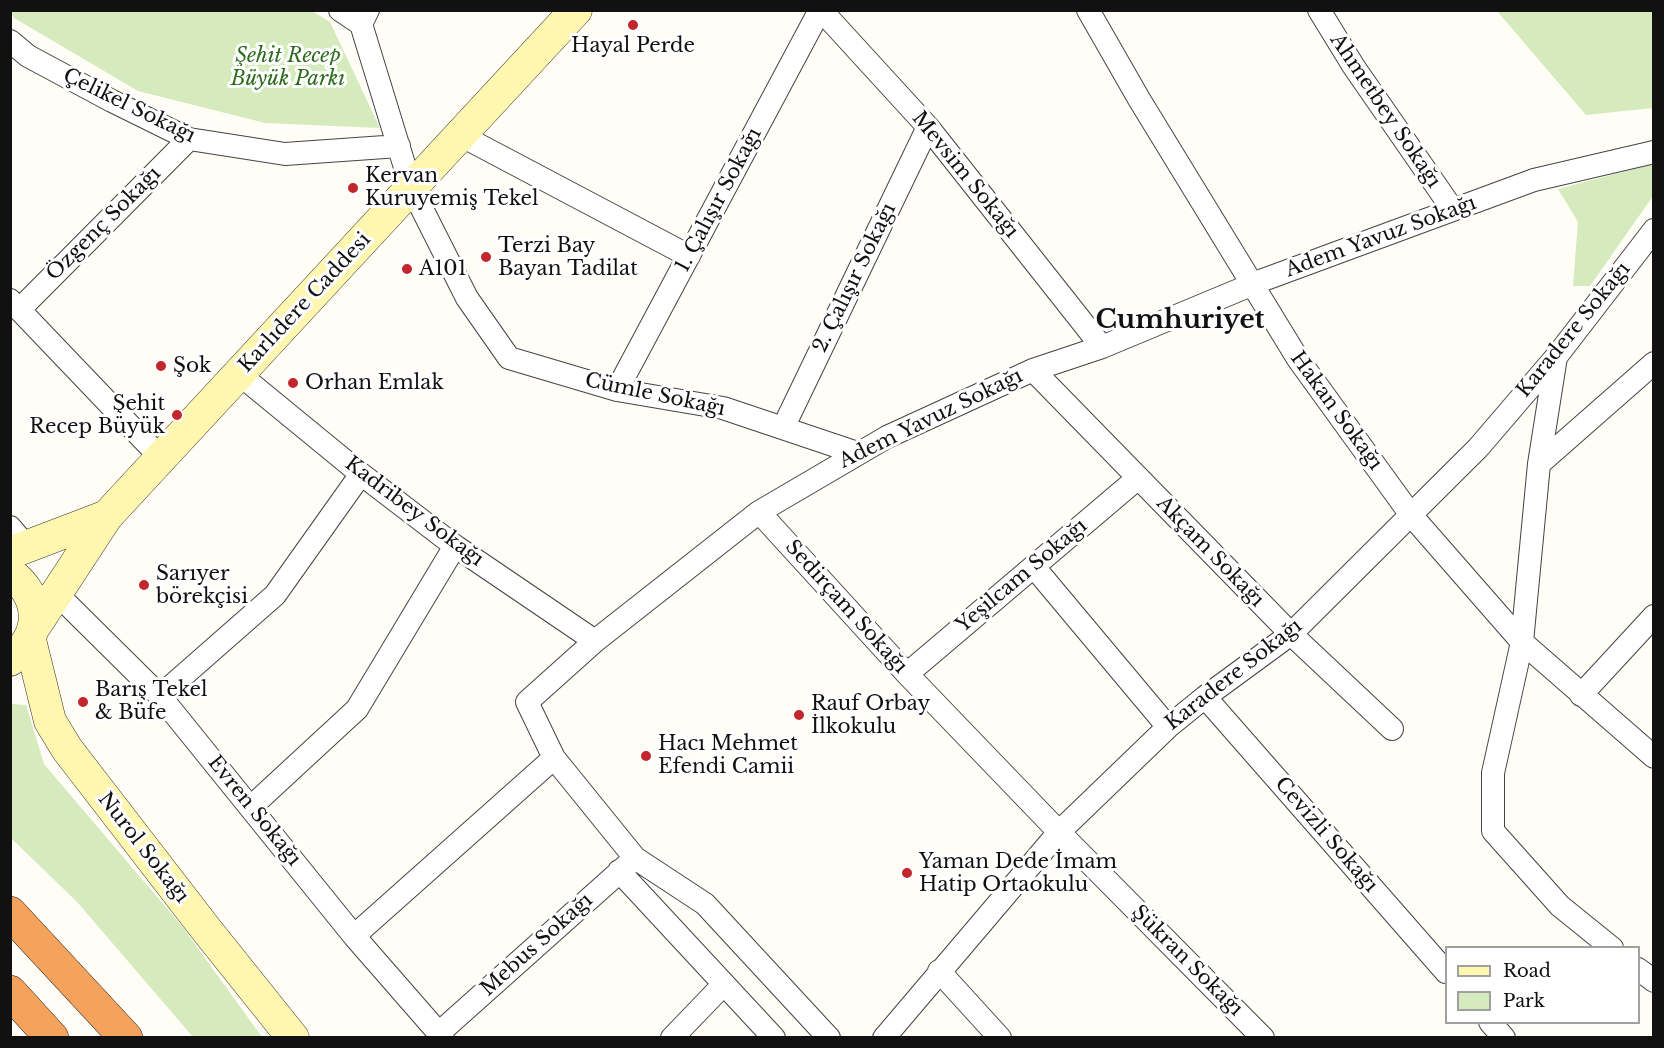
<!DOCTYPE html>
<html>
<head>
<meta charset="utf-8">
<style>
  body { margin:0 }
  #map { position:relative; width:1664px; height:1048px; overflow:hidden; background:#fffdf5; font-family:"Libre Baskerville",serif }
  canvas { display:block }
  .frame { position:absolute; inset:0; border:12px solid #111; pointer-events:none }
  .legend { position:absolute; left:1445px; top:946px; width:195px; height:78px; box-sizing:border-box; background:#fff; border:2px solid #a0a0a0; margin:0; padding:8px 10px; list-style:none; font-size:18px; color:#111 }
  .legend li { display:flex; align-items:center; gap:12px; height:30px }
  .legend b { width:30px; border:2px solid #a0a0a0 }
</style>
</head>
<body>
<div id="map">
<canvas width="1664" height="1048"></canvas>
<div class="frame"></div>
<ul class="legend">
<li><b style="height:8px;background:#fff6b0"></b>Road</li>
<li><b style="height:16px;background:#d5ebbd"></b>Park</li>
</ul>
</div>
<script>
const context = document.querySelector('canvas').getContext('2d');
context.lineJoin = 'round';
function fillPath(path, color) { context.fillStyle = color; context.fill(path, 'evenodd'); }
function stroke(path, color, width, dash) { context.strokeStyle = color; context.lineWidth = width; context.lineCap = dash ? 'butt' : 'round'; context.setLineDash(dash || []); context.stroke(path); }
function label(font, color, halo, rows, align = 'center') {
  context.font = font + ' "Libre Baskerville",serif'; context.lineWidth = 6; context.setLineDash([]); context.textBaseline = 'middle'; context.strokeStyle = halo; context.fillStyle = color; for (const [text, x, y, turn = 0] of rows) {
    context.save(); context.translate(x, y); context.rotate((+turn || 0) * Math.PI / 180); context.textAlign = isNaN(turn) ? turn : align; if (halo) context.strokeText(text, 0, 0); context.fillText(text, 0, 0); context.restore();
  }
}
const green = new Path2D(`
  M 10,11 L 312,11 L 330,22 L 380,128 L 265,123 L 138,91 L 14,18 Z
  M 1497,11 L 1653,11 L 1653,108 L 1586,115 Z
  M 1653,164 L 1653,196 L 1590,286 L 1573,286 L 1578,222 L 1558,189 Z
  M 11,704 L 26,705 L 44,764 L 181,925 L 262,1037 L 193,1037 L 78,903 L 11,838 Z`);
const street = new Path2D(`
  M 340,10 L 361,24
  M 368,10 L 361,24 L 411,187 L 467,298 L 509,358 L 617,390 L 723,408 L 857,453
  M 821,10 L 928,127 L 1102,347
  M 1088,10 L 1139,99 L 1298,359 L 1411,515 L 1522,642 L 1654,757
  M 1319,10 L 1354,67 L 1453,210
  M 10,41 L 28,56 L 112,101 L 189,139 L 285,154 L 399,146
  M 460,135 L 689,256
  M 10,300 L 160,457
  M 20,309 L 189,139
  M 1556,357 L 1539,464 L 1522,642 L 1493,773 L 1493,831 L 1560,906 L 1612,948
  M 1033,370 L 1291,634 L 1392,729
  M 239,374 L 361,474 L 455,546 L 595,641
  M 617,390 L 820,10
  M 783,428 L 928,127
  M 1539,464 L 1654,363
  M 759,512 L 907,674 L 1059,832 L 1263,1038
  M 10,527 L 27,547
  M 1034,567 L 1168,727
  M 56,593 L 160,696 L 354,936 L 443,1038
  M 907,674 L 1138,478
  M 1581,695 L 1654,616
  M 160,696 L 275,595 L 361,474
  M 1205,697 L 1446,972
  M 251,807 L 357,709 L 455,546
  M 619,871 L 774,1038
  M 354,936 L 554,758
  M 1638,969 L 1654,981
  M 939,971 L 1000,1038
  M 1490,1022 L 1504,1038
  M 439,1033 L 635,858
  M 672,1038 L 724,984
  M 829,1038 L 705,904 L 635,858 L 554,758 L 527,702 L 595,641 L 759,512 L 887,437 L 1033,370 L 1102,347 L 1263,280 L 1534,180 L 1654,152
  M 884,1038 L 1059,832 L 1168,727 L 1205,697 L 1291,634 L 1478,448 L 1556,357 L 1654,230`);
const secondary = new Path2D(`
  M 10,553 L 107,516
  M 10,573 C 43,598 43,635 10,660
  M 35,626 L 107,516 L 576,10
  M 30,640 L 50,721 L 67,749 L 205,928 L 293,1038`);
const highway = new Path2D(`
  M 10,913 L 126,1038
  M 10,992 L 52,1038`);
const markers = [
  [633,25,6,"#c4262e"],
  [353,188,6,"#c4262e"],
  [486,257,6,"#c4262e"],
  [407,269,6,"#c4262e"],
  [161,366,6,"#c4262e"],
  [293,383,6,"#c4262e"],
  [177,415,6,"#c4262e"],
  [144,585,6,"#c4262e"],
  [83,702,6,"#c4262e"],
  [799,715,6,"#c4262e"],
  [646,756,6,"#c4262e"],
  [907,873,6,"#c4262e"]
];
const poiNames = [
  ["Hayal Perde",633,46,"center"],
  ["Kervan",365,176],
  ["Kuruyemiş Tekel",365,199],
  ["Terzi Bay",498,246],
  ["Bayan Tadilat",498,269],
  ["A101",419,269],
  ["Şok",173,366],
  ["Orhan Emlak",305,383],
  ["Şehit",165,404,"right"],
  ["Recep Büyük",165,427,"right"],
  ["Sarıyer",156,574],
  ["börekçisi",156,597],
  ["Barış Tekel",95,690],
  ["& Büfe",95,713],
  ["Rauf Orbay",811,704],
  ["İlkokulu",811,727],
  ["Hacı Mehmet",658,744],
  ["Efendi Camii",658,767],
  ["Yaman Dede İmam",919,862],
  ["Hatip Ortaokulu",919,885]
];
const parkNames = [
  ["Şehit Recep",288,56],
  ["Büyük Parkı",288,79]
];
const streetNames = [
  ["Çelikel Sokağı",129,106,26],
  ["Ahmetbey Sokağı",1385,111,56],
  ["Mevsim Sokağı",965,175,51],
  ["1. Çalışır Sokağı",719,200,-62],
  ["Özgenç Sokağı",104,224,-45],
  ["Adem Yavuz Sokağı",1381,237,-20],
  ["2. Çalışır Sokağı",855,278,-64],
  ["Karlıdere Caddesi",305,303,-47],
  ["Karadere Sokağı",1574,330,-51],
  ["Cümle Sokağı",655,395,12],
  ["Hakan Sokağı",1336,411,54],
  ["Adem Yavuz Sokağı",931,419,-26],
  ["Kadribey Sokağı",414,512,37],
  ["Akçam Sokağı",1210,552,46],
  ["Yeşilcam Sokağı",1022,576,-40],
  ["Sedirçam Sokağı",846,607,48],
  ["Karadere Sokağı",1234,675,-38],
  ["Evren Sokağı",254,811,51],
  ["Cevizli Sokağı",1326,835,49],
  ["Nurol Sokağı",143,848,52],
  ["Mebus Sokağı",537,945,-42],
  ["Şükran Sokağı",1187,961,45]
];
const districtNames = [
  ["Cumhuriyet",1180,321]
];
fillPath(green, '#d5ebbd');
stroke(street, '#444', 24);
stroke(secondary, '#333', 33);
stroke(highway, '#222', 34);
stroke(street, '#fff', 22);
stroke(secondary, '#fff6b0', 32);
stroke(highway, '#f5a25d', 33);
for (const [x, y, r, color] of markers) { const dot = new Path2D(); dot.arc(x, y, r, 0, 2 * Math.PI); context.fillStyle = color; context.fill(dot); stroke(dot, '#fff', 2); }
label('20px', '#111', '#fff', poiNames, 'left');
label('italic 20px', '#2f6b1f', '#fff', parkNames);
label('20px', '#111', '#fff', streetNames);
label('bold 26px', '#111', '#fff', districtNames);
</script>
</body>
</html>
